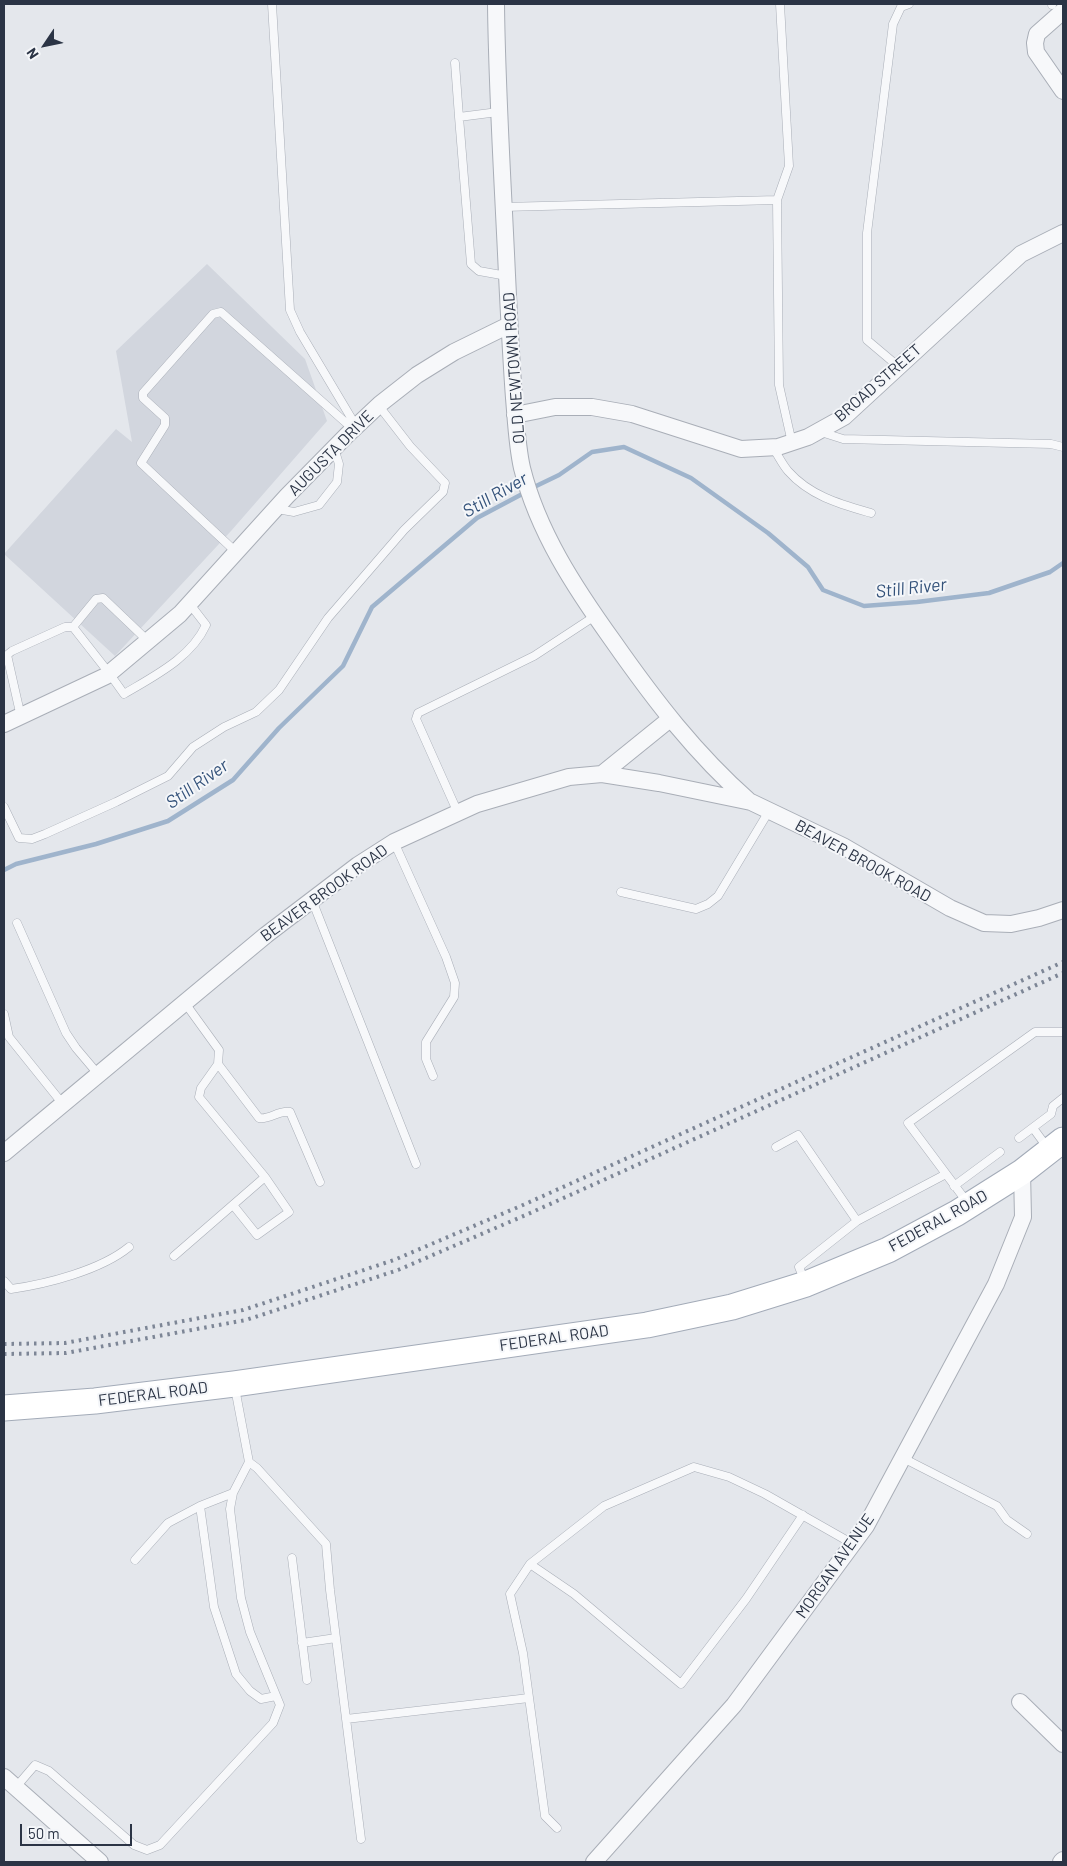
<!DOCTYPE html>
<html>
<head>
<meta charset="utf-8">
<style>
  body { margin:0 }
  #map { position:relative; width:1067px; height:1866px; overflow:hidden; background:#e4e7ec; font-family:Barlow,sans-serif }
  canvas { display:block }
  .frame { position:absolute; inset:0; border:5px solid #2b3445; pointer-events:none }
  .north { position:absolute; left:20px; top:20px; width:50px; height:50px; -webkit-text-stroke:4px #f4f6f9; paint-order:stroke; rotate:236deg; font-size:14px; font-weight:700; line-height:20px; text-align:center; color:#2b3445 }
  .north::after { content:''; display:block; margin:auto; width:18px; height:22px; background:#2b3445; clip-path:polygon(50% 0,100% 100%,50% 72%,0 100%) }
  .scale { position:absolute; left:20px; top:1824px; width:112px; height:22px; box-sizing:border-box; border:2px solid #2b3445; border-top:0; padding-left:6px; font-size:15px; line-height:18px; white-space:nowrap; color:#2b3445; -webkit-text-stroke:4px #f4f6f9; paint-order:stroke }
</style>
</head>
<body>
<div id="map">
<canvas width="1067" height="1866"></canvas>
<div class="frame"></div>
<div class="north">N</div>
<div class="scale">50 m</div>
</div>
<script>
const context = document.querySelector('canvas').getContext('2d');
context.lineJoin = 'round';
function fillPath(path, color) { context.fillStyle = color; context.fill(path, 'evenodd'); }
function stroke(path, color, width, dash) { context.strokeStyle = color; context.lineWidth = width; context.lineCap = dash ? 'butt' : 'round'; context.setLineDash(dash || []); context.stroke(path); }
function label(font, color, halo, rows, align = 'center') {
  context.font = font + ' Barlow,sans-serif'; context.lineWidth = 4; context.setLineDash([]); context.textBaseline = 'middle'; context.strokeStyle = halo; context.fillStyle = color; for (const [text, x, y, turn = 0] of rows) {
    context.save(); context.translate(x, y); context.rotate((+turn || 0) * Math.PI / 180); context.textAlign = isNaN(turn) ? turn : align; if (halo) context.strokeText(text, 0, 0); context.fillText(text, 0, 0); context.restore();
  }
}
const built = new Path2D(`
  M 207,264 L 305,359 L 327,421 L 231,531 L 115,656 L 4,554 L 116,429 L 132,442 L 116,351 Z`);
const stream = new Path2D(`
  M 532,488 L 559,475 L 592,452 L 624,447 L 691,478 L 768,533 L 808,567 L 823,590 L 864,606 L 917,602 L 989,593 L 1050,572 L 1063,563
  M 4,870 L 16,864 L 96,844 L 168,821 L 233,780 L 279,728 L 343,666 L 372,607 L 477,518 L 526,492`);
const service = new Path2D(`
  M 272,4 L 290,310 L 300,332 L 356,426
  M 1052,4 L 1052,5
  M 455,63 L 459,117
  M 498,112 L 459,117 L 471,264 L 479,271 L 507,276
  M 777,200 L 779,385 L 792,443
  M 503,207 L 777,200 L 789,166 L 780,4
  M 899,367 L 867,340 L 867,233 L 893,24 L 901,7 L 909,4
  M 821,432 L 843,439 L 1051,444 L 1063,447
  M 773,448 C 778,455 782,464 788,471 C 810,496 840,504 871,513
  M 277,509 L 294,512 L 319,505 L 337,482 L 339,464 L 334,448
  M 236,552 L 141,463 L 165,425 L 165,418 L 143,398 L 143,393 L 213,314 L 221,312 L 353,429
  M 73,627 L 96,599 L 103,598 L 147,640
  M 21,717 L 7,655 L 12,651 L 65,627 L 73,627 L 109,673 L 124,694 C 154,676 191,658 206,625 L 189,603
  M 4,807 L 19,838 L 32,839 L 45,834 L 116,802 L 168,776 L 193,747 L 224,727 L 256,712 L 279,690 L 328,618 L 404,530 L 443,492 L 445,483 L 410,446 L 379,406
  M 458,813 L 416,719 L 418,713 L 534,656 L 595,616
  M 394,842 L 446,957 L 455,983 L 454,997 L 426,1042 L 426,1059 L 433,1076
  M 621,892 L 696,909 L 708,904 L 718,896 L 769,811
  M 312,900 L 416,1164
  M 17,923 L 66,1033 L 76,1048 L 98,1074
  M 4,1014 L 9,1037 L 62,1103
  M 218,1064 L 259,1118 C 270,1120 278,1110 290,1112 L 320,1182
  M 1033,1128 L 1047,1147
  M 1019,1138 L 1051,1114 L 1053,1106 L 1063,1098
  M 776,1147 L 798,1135 L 857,1221 L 946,1174
  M 954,1186 L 1000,1152
  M 967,1202 L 908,1123 L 1035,1032 L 1063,1032
  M 233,1205 L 257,1235 L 289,1212 L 265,1177
  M 174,1256 L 265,1177 L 199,1097 L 201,1088 L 218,1064 L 219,1050 L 185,1003
  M 4,1281 L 11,1289 C 47,1284 101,1270 129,1247
  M 805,1282 L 799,1267 L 857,1221
  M 235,1388 L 249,1462 L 257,1468 L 326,1544 L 330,1590 L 361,1839
  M 903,1458 L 997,1506 L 1007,1520 L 1027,1534
  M 200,1506 L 214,1607 L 236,1674 L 250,1691 L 261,1699 L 276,1696
  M 292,1558 L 307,1680
  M 135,1560 L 168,1523 L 200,1506 L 233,1493
  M 530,1564 L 574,1594 L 681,1684 L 746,1599 L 803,1515
  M 302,1643 L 336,1638
  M 346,1719 L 529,1698
  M 16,1787 L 35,1765 L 49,1771 L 134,1845 L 147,1850 L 160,1845 L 273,1723 L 280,1705 L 250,1632 L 241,1598 L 230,1509 L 233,1493 L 249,1462
  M 557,1828 L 545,1816 L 523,1653 L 510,1594 L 530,1564 L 604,1506 L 694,1467 L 729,1477 L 765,1494 L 853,1544`);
const minor = new Path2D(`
  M 496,4 C 497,95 503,185 507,275 C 509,316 511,357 514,398 C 516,421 517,446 522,468 C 538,532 575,588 613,641 C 655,701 695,753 749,801
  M 1063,11 L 1037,34 L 1035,43 L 1036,52 L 1063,91
  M 515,415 L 555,407 L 592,407 L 632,414 L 741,449 L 778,447 L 808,437 L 844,417 L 1021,254 L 1063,233
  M 4,724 L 106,676 L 180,614 L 287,496 L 347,435 L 380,404 L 417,375 L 454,352 L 509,325
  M 602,774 L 670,719
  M 4,1153 L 266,935 L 358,865 L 394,842 L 477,804 L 569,777 L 602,774 L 659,783 L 751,802 L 843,846 L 950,908 L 984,923 L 1011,924 L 1039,918 L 1063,910
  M 1020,1702 L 1063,1744
  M 4,1777 L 100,1862
  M 594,1862 L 734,1705 L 866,1526 L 996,1284 L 1023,1217 L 1022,1172
  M 1061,1862 L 1063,1860`);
const primary = new Path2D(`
  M 4,1408 L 95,1401 L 234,1384 L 647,1325 L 732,1307 L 806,1284 L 888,1250 L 957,1213 L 1022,1172 L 1063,1140`);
const rail = new Path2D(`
  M 4,1344 L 65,1343 L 243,1310 L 394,1260 L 523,1205 L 1063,962
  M 4,1354 L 66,1353 L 246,1320 L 398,1270 L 528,1214 L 1063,973`);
const streetNames = [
  ["OLD NEWTOWN ROAD",514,368,-94],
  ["BROAD STREET",878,383,-41],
  ["AUGUSTA DRIVE",331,453,-45],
  ["BEAVER BROOK ROAD",863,861,29],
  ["BEAVER BROOK ROAD",324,893,-36],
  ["FEDERAL ROAD",938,1221,-29],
  ["FEDERAL ROAD",554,1338,-8],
  ["FEDERAL ROAD",153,1394,-7],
  ["MORGAN AVENUE",835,1566,-55]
];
const waterNames = [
  ["Still River",495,495,-30],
  ["Still River",911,588,-6],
  ["Still River",197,784,-35]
];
fillPath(built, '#d2d6de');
stroke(stream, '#9fb4cc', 4.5);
stroke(service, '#a9aeb7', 9);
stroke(minor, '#a9aeb7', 18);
stroke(primary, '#a3abb8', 27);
stroke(service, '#f7f8fa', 8);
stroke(minor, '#f7f8fa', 16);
stroke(primary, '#fff', 25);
stroke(rail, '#7d8696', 4, [2.5, 5]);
label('16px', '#2b3445', '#f4f6f9', streetNames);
label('italic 18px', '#34527a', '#f4f6f9', waterNames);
</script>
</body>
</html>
